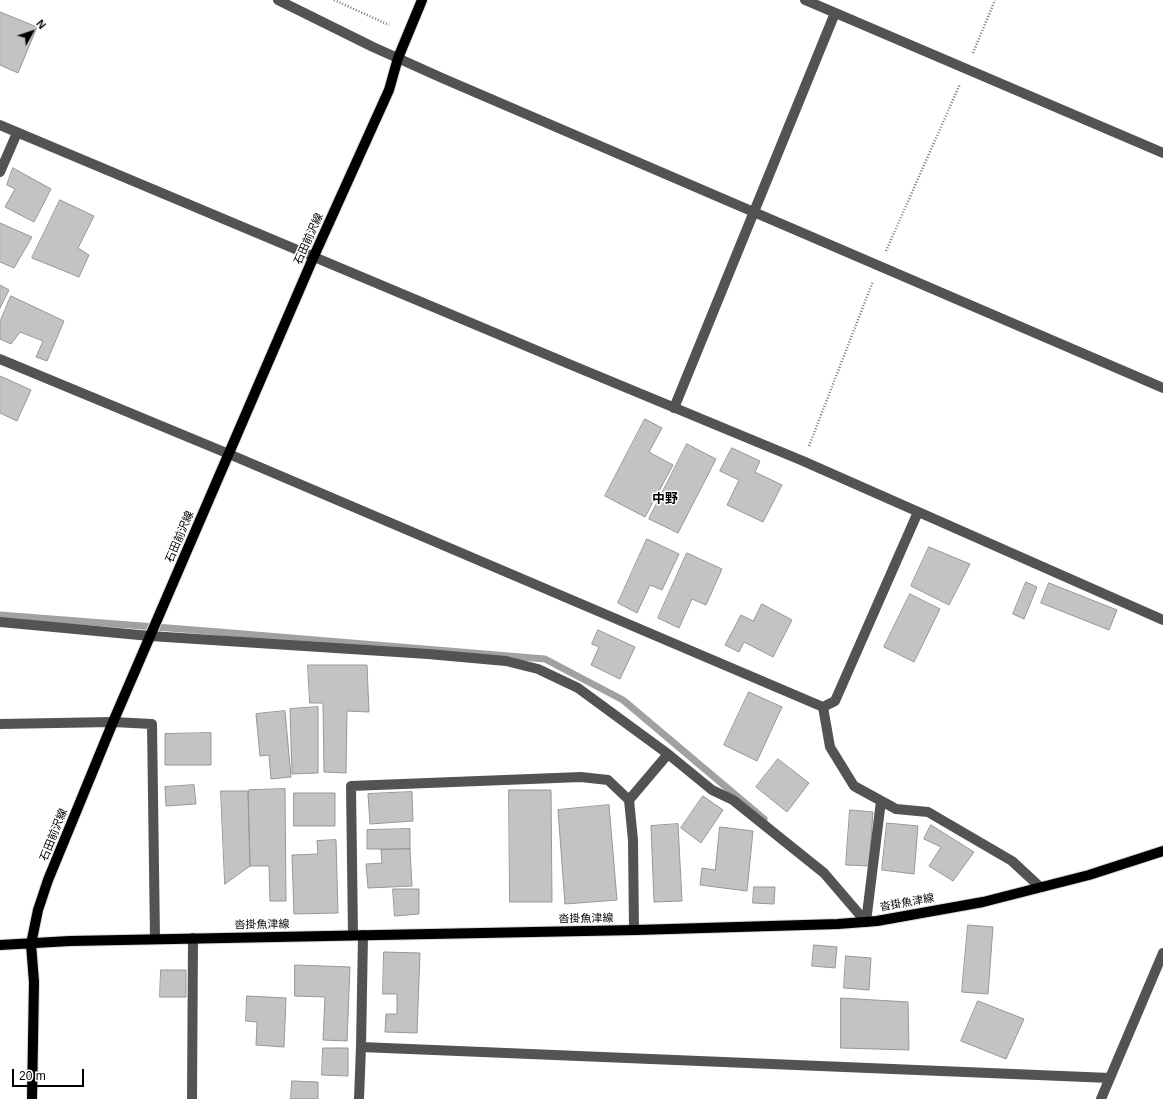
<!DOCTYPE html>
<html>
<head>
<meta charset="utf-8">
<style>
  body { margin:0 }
  #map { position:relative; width:1163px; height:1099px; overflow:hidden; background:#fff; font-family:Helvetica,sans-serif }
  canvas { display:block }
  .north { position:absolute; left:12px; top:12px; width:40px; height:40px; -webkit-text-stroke:3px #fff; paint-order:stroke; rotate:50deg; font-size:11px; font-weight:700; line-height:16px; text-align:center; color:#000 }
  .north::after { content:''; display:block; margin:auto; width:14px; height:18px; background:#000; clip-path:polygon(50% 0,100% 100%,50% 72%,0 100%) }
  .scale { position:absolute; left:12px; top:1069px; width:72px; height:18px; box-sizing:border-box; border:2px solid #000; border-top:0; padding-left:5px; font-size:12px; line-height:14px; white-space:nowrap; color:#000; -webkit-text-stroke:3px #fff; paint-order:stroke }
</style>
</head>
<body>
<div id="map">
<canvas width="1163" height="1099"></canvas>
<div class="north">N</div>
<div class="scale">20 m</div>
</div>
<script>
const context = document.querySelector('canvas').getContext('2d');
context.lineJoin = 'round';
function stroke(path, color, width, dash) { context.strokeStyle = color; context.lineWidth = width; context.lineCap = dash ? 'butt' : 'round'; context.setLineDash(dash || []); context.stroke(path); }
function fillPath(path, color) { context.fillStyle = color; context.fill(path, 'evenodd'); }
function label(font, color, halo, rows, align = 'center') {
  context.font = font + ' Helvetica,"Noto Sans JP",sans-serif'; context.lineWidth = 3; context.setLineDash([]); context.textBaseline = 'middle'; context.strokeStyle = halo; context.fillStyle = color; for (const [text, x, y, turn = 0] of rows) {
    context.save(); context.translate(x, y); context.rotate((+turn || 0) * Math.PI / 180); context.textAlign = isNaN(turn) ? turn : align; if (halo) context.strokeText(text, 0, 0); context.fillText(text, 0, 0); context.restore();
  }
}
const stream = new Path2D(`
  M 0,615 L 207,631 L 545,659 L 623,700 L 764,819`);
const building = new Path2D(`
  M 0,12 L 37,27 L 18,73 L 0,65 Z
  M 13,168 L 51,189 L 34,222 L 5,207 L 15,189 L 7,185 Z
  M 60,200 L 94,216 L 78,248 L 89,255 L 79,277 L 32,258 Z
  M 0,223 L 32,237 L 14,268 L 0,262 Z
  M 0,285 L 9,290 L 0,308 Z
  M 11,296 L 64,321 L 47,361 L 36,357 L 43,341 L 20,332 L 11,344 L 0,339 L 0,322 Z
  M 0,376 L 31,390 L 17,421 L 0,413 Z
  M 645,419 L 662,428 L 649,452 L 673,465 L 645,517 L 605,496 Z
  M 687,444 L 716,459 L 678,533 L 649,519 Z
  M 732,448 L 760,461 L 755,472 L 782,485 L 763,522 L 727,505 L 739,480 L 720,471 Z
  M 647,539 L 679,554 L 662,590 L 650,585 L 637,613 L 618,603 Z
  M 929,547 L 970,564 L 949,605 L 911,586 Z
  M 687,553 L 722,569 L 706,605 L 692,599 L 679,628 L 658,618 Z
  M 1026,582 L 1037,587 L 1024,619 L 1013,614 Z
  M 1049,583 L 1117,610 L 1109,630 L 1041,603 Z
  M 910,594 L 940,609 L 914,662 L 884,647 Z
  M 762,604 L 792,620 L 773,657 L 744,642 L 739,652 L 725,645 L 741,615 L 753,621 Z
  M 598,630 L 635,647 L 620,679 L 591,665 L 599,647 L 592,644 Z
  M 308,665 L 367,665 L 369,712 L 347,711 L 346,773 L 324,772 L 323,703 L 310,703 Z
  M 749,692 L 782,707 L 757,761 L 724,745 Z
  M 318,707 L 318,773 L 292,774 L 290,709 Z
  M 285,711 L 291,777 L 271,779 L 269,755 L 260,756 L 256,714 Z
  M 211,733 L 211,765 L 165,765 L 165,734 Z
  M 778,759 L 809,783 L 787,812 L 756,787 Z
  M 194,785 L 196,804 L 166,806 L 165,787 Z
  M 285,789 L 286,901 L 270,901 L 269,866 L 250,866 L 248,791 L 249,790 Z
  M 509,790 L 551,790 L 552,902 L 510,902 Z
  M 221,791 L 248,791 L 250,866 L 225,884 Z
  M 412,792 L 413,821 L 370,824 L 368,794 Z
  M 294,793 L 335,793 L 335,826 L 294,826 Z
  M 703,796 L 723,810 L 701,843 L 681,828 Z
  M 609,805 L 617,900 L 565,904 L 558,810 Z
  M 850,810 L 873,812 L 869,866 L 846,865 Z
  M 887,823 L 918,826 L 914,874 L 882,870 Z
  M 678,824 L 682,901 L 654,902 L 651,826 Z
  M 931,825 L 974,852 L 953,881 L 929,866 L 941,847 L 924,839 Z
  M 720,827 L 753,831 L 747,891 L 700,885 L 702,868 L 715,870 Z
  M 410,829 L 410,849 L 367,849 L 367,830 Z
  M 336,840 L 338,913 L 294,914 L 292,855 L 318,854 L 317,841 Z
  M 410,849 L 412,886 L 368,888 L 366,864 L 382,863 L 381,850 Z
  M 754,887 L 775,887 L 774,904 L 753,903 Z
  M 393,889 L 419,889 L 419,914 L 395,916 Z
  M 968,925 L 993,927 L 988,994 L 962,992 Z
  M 814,945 L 837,947 L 835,968 L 812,966 Z
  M 384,952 L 420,953 L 417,1033 L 385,1032 L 386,1014 L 397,1014 L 397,994 L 383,994 Z
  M 846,956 L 871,958 L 869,990 L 844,988 Z
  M 295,965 L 350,967 L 347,1041 L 323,1040 L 325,997 L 295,996 Z
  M 161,970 L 186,970 L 186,997 L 160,997 Z
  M 247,996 L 286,998 L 284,1047 L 256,1045 L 257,1022 L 246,1021 Z
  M 841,998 L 908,1002 L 909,1050 L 841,1048 Z
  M 978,1001 L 1024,1019 L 1006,1059 L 961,1041 Z
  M 323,1048 L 348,1048 L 348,1076 L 322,1075 Z
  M 292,1081 L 318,1082 L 318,1099 L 291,1099 Z`);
const path = new Path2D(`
  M 334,0 L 389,25
  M 973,53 L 995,0
  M 886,251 L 960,84
  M 809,446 L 873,281`);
const minor = new Path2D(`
  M 278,0 L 373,47 L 442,78 L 1163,388
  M 805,0 L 1163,153
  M 0,125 L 569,364 L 803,461 L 1163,620
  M 0,172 L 17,133
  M 0,359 L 229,454 L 823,707 L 830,747 L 854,786 L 896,809 L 928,812 L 1012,861 L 1040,887
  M 674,408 L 835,13
  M 0,622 L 150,636 L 428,654 L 506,661 L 538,669 L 578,688 L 668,754
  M 823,707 L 835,701 L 918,512
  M 0,724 L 113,722 L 152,724 L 155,939
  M 866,922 L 881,801
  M 634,930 L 633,840 L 629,800 L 668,754 L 712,790 L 733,800 L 824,873 L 866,922
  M 353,935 L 351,786 L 581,777 L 608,780 L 629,800
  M 363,935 L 361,1047 L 1110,1078
  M 192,1099 L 193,938
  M 359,1099 L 361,1047
  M 1101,1099 L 1163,953`);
const major = new Path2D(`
  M 0,945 L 70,941 L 636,930 L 838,924 L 877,921 L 983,902 L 1089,875 L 1163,851
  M 32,1099 L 34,982 L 31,944 L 38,910 L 48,880 L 113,722 L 314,256 L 389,90 L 398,58 L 422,0`);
const streetNames = [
  ["石田前沢線",309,239,-66],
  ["石田前沢線",180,537,-67],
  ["石田前沢線",54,835,-68],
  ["沓掛魚津線",907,903,-10],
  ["沓掛魚津線",586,919,-1],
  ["沓掛魚津線",262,925,-1]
];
const quarterNames = [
  ["中野",665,499]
];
stroke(stream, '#a1a1a1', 7);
fillPath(building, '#c3c3c3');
stroke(building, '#979797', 1);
stroke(major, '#dbdbdb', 12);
stroke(path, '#757575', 2.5, [1, 2]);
stroke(minor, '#535353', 10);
stroke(major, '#000', 10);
label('11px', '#000', '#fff', streetNames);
label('bold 13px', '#000', '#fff', quarterNames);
</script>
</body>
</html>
